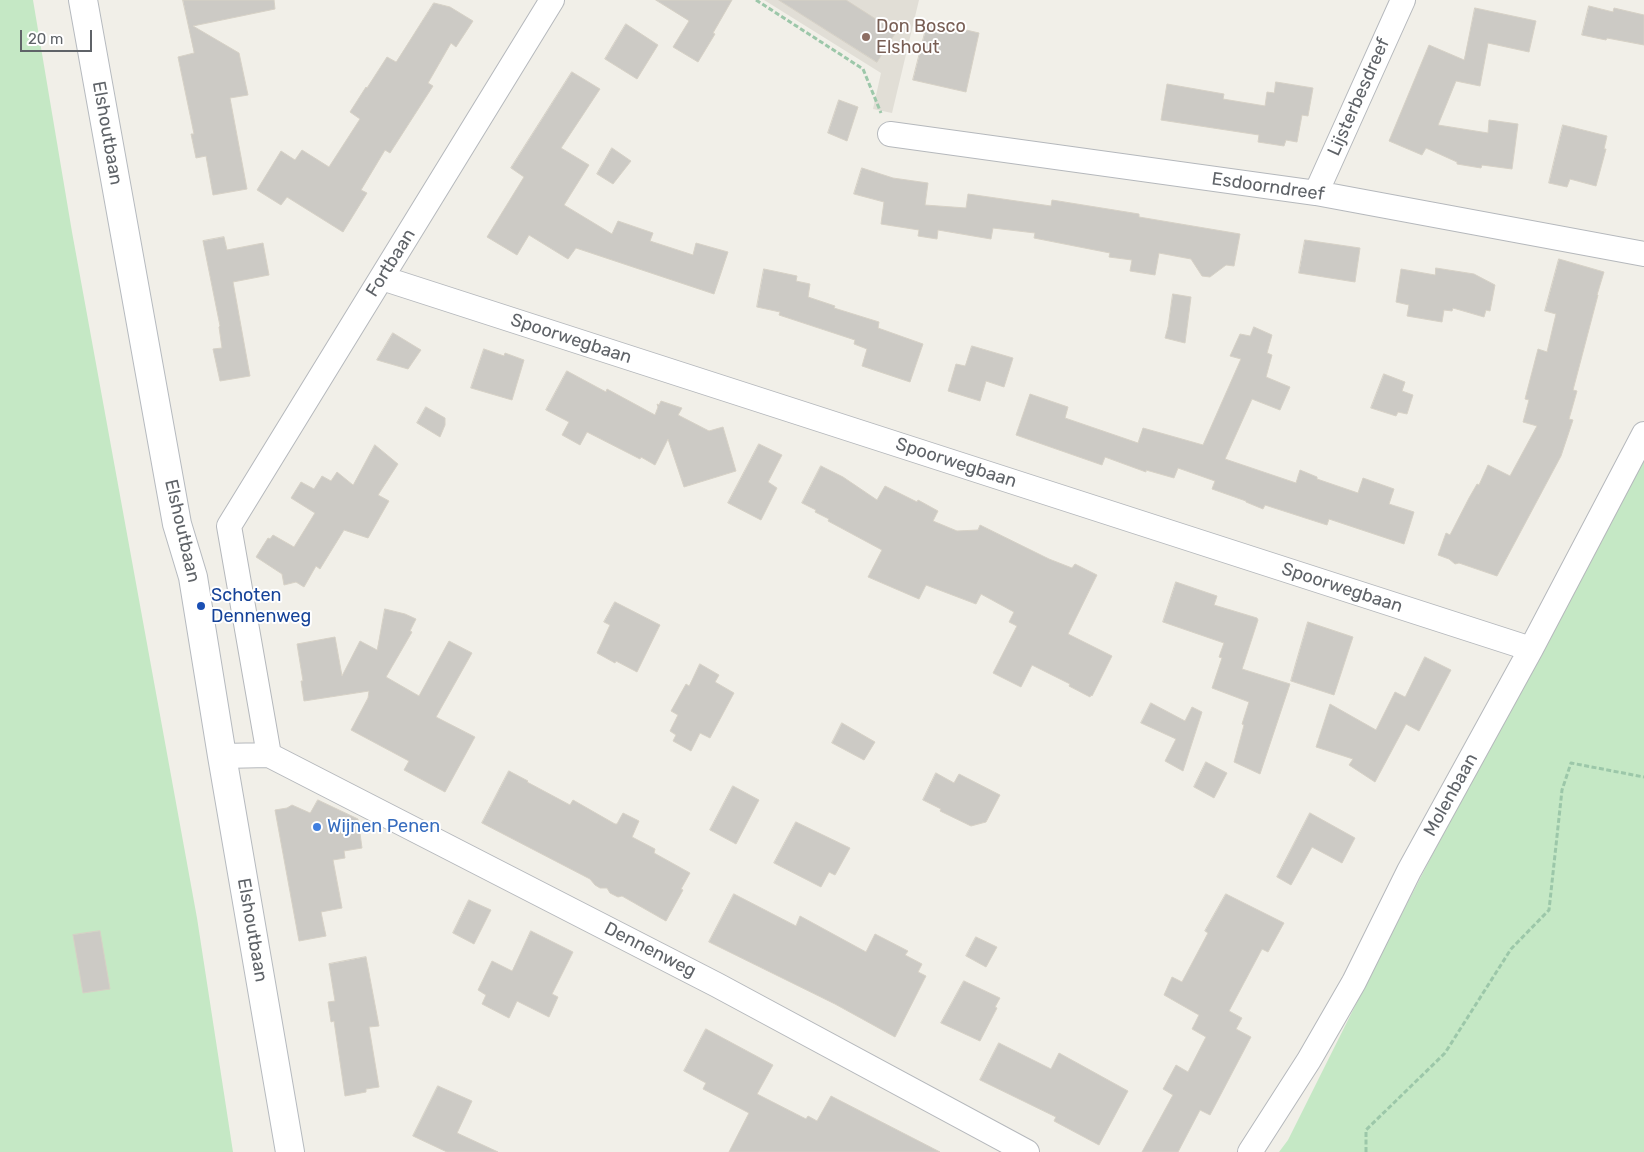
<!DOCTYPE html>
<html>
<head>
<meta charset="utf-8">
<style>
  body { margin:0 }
  #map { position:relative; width:1644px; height:1152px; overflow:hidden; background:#f1efe8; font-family:Rubik,sans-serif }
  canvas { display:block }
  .scale { position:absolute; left:20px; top:30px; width:72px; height:22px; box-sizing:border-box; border:2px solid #5f6368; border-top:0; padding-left:6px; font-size:15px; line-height:18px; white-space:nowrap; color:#5f6368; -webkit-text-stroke:4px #fff; paint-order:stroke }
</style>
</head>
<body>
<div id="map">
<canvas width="1644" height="1152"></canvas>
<div class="scale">20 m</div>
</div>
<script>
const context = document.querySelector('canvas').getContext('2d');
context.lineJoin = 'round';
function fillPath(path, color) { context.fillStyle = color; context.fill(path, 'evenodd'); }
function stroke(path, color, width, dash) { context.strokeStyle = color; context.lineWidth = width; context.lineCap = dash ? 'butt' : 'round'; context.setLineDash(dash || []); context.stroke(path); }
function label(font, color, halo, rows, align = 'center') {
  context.font = font + ' Rubik,sans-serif'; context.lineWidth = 4; context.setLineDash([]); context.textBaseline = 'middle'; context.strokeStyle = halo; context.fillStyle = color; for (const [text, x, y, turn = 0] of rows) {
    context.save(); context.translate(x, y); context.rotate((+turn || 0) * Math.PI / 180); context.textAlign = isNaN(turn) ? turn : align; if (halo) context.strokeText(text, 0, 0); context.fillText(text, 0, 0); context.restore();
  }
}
const education = new Path2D(`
  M 764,0 L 919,0 L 892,113 L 873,109 L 881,73 Z`);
const green = new Path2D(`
  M 0,0 L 33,0 L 72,232 L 197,918 L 233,1152 L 0,1152 Z
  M 1644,443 L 1644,1152 L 1279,1152 L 1288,1140 L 1373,970 Z`);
const building = new Path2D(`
  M 183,0 L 274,0 L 275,9 L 193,26 L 239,53 L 248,95 L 230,98 L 247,189 L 213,195 L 206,156 L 196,158 L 191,134 L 194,134 L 178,57 L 194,53 Z
  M 656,0 L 732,0 L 713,33 L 715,34 L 698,62 L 673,47 L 689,21 Z
  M 779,0 L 846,0 L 896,32 L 877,62 Z
  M 434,3 L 450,7 L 473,21 L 456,47 L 451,43 L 428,83 L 433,86 L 390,153 L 385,150 L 361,190 L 367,193 L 343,232 L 287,197 L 281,205 L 257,190 L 281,151 L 295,160 L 302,150 L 329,167 L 360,119 L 350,112 L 366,87 L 367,88 L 387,57 L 396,62 Z
  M 1589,6 L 1613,12 L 1614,8 L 1644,15 L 1644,45 L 1607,38 L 1606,40 L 1582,35 Z
  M 1475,8 L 1536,21 L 1529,52 L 1488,43 L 1480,86 L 1456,81 L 1438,125 L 1488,133 L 1489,120 L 1518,124 L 1512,169 L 1482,165 L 1481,168 L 1457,164 L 1457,162 L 1426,148 L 1422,155 L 1389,141 L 1429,45 L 1464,60 Z
  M 928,21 L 979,33 L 966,92 L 913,80 Z
  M 626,24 L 658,45 L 637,79 L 605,59 Z
  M 572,72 L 600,89 L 561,148 L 589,165 L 564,205 L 612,234 L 618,221 L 653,233 L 650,241 L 693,255 L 696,243 L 728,252 L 714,294 L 576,248 L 568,259 L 529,235 L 517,255 L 487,237 L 524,177 L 511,168 Z
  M 1276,82 L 1313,88 L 1308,116 L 1302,115 L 1297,142 L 1286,140 L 1284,146 L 1258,142 L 1259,135 L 1161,120 L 1167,84 L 1224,94 L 1223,99 L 1265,106 L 1267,92 L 1274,93 Z
  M 839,100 L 858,107 L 847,141 L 828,133 Z
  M 1563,125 L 1607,136 L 1604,149 L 1606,149 L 1596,186 L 1570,179 L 1567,187 L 1549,183 Z
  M 612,148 L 631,161 L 613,184 L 597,174 Z
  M 862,168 L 893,178 L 928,183 L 925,205 L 966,208 L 968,194 L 1051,206 L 1052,200 L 1139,214 L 1139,217 L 1240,234 L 1234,266 L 1226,265 L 1210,277 L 1202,276 L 1191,259 L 1159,253 L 1155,275 L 1130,271 L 1132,260 L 1109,257 L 1110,253 L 1034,238 L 1035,233 L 993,228 L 991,239 L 938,230 L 937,239 L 918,236 L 919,230 L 881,224 L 884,202 L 854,194 Z
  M 224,237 L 227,250 L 263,243 L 269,275 L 233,282 L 250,376 L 220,381 L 213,349 L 222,348 L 219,327 L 220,326 L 203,241 Z
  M 1305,240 L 1360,248 L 1355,282 L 1299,273 Z
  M 1559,259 L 1604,272 L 1597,295 L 1598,295 L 1573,390 L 1577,391 L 1569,419 L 1573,420 L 1561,456 L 1497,576 L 1459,563 L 1455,564 L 1449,559 L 1438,555 L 1446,533 L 1450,535 L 1469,498 L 1477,484 L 1479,485 L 1488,465 L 1510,476 L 1537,426 L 1523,422 L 1529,400 L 1525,399 L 1538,349 L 1547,352 L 1556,314 L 1545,311 Z
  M 1436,268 L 1474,274 L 1495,285 L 1490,311 L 1486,310 L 1484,317 L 1453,308 L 1452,311 L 1444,310 L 1442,322 L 1407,316 L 1409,305 L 1396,302 L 1401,269 L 1435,275 Z
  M 764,269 L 797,276 L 796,281 L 810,284 L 808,297 L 835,306 L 834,308 L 879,322 L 878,328 L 923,344 L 910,382 L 862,366 L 867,349 L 854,344 L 855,340 L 779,315 L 780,312 L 757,307 Z
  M 1173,294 L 1191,297 L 1185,343 L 1165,338 L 1168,327 Z
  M 1254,327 L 1272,335 L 1267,353 L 1272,355 L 1266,377 L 1290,387 L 1280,410 L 1252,399 L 1225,459 L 1296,483 L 1300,470 L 1317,477 L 1317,479 L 1358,493 L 1363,478 L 1394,489 L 1389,504 L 1414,512 L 1404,544 L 1329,519 L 1327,525 L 1265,505 L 1263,509 L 1246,502 L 1246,501 L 1212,489 L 1215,481 L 1178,468 L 1174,478 L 1146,470 L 1146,472 L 1105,457 L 1102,465 L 1016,435 L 1030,394 L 1068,407 L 1065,418 L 1138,443 L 1143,428 L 1203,445 L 1241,359 L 1230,356 L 1240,334 L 1250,336 Z
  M 393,333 L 421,350 L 408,369 L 377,360 Z
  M 972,346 L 1013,358 L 1004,387 L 986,381 L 980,401 L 948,391 L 956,364 L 965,366 Z
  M 484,349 L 504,356 L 505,353 L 524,360 L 512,400 L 471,388 Z
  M 567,371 L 606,392 L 607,389 L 655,415 L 658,407 L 657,404 L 659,405 L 661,401 L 682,408 L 678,415 L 709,431 L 723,427 L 736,471 L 684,487 L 668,439 L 655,465 L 641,457 L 640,459 L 587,432 L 580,445 L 562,435 L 569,422 L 546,410 Z
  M 1384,374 L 1405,382 L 1402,391 L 1413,395 L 1407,414 L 1398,412 L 1396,416 L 1371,408 Z
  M 426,407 L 445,418 L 445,425 L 440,437 L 417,423 Z
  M 759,444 L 782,455 L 768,482 L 777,488 L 761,520 L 728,503 Z
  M 375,445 L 398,464 L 378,495 L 389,501 L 368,538 L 344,530 L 320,569 L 316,566 L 304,587 L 296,582 L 284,585 L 282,574 L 256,557 L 268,538 L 270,539 L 273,535 L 294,547 L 315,513 L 291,498 L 301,482 L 314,489 L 322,476 L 331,481 L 337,472 L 353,485 Z
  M 821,466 L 843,477 L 877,500 L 885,486 L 917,502 L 918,500 L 938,511 L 933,521 L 957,531 L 978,530 L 980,525 L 1049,559 L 1072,568 L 1075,564 L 1097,575 L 1068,634 L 1112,656 L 1092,696 L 1091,695 L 1090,697 L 1069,686 L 1070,684 L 1032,665 L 1021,687 L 993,673 L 1017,626 L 1009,622 L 1014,612 L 981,594 L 976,604 L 926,585 L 919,599 L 868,577 L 882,550 L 828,521 L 829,519 L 815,512 L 816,510 L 802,503 Z
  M 1176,582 L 1217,596 L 1214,605 L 1257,618 L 1258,620 L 1242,669 L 1290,684 L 1260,774 L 1234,762 L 1244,725 L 1242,724 L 1249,702 L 1212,688 L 1222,658 L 1219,657 L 1224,643 L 1163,622 Z
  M 615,602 L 660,625 L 637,672 L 616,661 L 615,663 L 597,653 L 610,625 L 604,622 Z
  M 385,609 L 405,614 L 416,619 L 410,631 L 412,632 L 386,677 L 419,696 L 449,641 L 472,653 L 436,717 L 475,737 L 445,792 L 404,770 L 409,761 L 351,730 L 368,698 L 369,691 L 304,701 L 301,681 L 303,681 L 297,644 L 335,637 L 342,676 L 360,641 L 377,650 Z
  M 1308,622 L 1353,637 L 1334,695 L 1291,681 Z
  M 1425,657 L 1451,670 L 1419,731 L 1406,724 L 1375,782 L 1349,765 L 1353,759 L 1316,747 L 1330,704 L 1376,730 L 1395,692 L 1405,697 Z
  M 700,664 L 719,675 L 715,682 L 734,693 L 710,738 L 700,733 L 691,751 L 673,741 L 676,735 L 670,731 L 678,715 L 671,711 L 686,684 L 689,686 Z
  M 1151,703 L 1185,721 L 1192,707 L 1202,712 L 1183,771 L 1165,761 L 1176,739 L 1141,723 Z
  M 842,723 L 875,742 L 864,760 L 832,743 Z
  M 1206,762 L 1227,773 L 1214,798 L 1194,787 Z
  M 509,771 L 528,781 L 527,782 L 570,805 L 573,800 L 615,824 L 617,824 L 623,813 L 639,821 L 632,837 L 655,849 L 654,853 L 690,873 L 681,889 L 683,890 L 666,921 L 622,896 L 618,897 L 610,893 L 607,888 L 600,888 L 595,885 L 590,879 L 482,823 Z
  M 936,773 L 954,783 L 959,774 L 1000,795 L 986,822 L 971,826 L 940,811 L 941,809 L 923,800 Z
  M 733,786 L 759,800 L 736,844 L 710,830 Z
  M 318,800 L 358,819 L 362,848 L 344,851 L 345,858 L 333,860 L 342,908 L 321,912 L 326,936 L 299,941 L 275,810 L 287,808 L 292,805 L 310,813 Z
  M 1310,813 L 1355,838 L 1342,863 L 1312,847 L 1291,885 L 1277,877 Z
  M 796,822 L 850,848 L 835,875 L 829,872 L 821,887 L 774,863 Z
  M 734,894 L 796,926 L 800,916 L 866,952 L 875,934 L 908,951 L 905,955 L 922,964 L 918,972 L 926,976 L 895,1037 L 835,1004 L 709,942 Z
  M 1226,894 L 1284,923 L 1268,952 L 1262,949 L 1229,1011 L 1242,1018 L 1236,1029 L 1251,1037 L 1210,1115 L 1200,1110 L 1178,1152 L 1142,1152 L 1173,1095 L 1163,1089 L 1176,1065 L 1188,1072 L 1206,1037 L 1192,1029 L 1199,1015 L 1164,995 L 1172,977 L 1182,982 L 1208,933 L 1205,931 Z
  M 469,900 L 491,910 L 474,944 L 453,933 Z
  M 100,931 L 110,989 L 83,993 L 73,935 Z
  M 531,931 L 573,952 L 552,994 L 558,997 L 549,1017 L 517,1001 L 509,1018 L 482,1004 L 486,995 L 478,990 L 492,961 L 512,971 Z
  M 976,937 L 997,947 L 986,967 L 966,956 Z
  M 366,957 L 379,1026 L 369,1027 L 379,1087 L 366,1089 L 366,1092 L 345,1096 L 334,1021 L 331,1022 L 328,1002 L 335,1001 L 329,964 Z
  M 964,981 L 1000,998 L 995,1007 L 997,1008 L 980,1041 L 941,1023 Z
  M 706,1029 L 773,1065 L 757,1094 L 806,1119 L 808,1116 L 817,1121 L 831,1096 L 940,1152 L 729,1152 L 749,1113 L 703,1089 L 706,1083 L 684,1071 Z
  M 999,1043 L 1051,1069 L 1059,1053 L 1128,1091 L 1099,1145 L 1054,1121 L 1056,1117 L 980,1080 Z
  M 438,1086 L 472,1101 L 457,1133 L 498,1152 L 447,1152 L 413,1136 Z`);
const path = new Path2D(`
  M 756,0 L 863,69 L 881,113
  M 1366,1152 L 1366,1130 L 1445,1053 L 1511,949 L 1549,910 L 1562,790 L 1571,763 L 1644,777`);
const street = new Path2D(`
  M 890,134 L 1316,193 L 1644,254
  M 1316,193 L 1403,0
  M 382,278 L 1531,649
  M 269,755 L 229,526 L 552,0
  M 222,756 L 269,755 L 717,985 L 1027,1152
  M 1250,1152 L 1309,1060 L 1354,982 L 1409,871 L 1531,649 L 1644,434`);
const secondary = new Path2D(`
  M 83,0 L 177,524 L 193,577 L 222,756 L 290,1152`);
const markers = [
  [866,37,5,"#8d6e63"],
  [201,606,5,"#1a4fb4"],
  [317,827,5,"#3f7fe0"]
];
const educationNames = [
  ["Don Bosco",876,27],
  ["Elshout",876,48]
];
const streetNames = [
  ["Lijsterbesdreef",1359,97,-66],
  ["Elshoutbaan",107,133,80],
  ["Esdoorndreef",1268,187,8],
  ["Fortbaan",391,263,-58],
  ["Spoorwegbaan",571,339,18],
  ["Spoorwegbaan",956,463,18],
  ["Elshoutbaan",182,531,77],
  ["Spoorwegbaan",1342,588,18],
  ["Molenbaan",1451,795,-61],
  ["Elshoutbaan",252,930,80],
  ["Dennenweg",650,950,27]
];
const transitNames = [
  ["Schoten",211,596],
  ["Dennenweg",211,617]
];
const shopNames = [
  ["Wijnen Penen",327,827]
];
fillPath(education, '#e1ded6');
fillPath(green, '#c5e8c5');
fillPath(building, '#cccac5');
stroke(building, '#d6d1c6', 1);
stroke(street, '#b5b8bc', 26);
stroke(secondary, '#b6babf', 30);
stroke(path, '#9cc7a9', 3, [5, 2.5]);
stroke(street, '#fff', 24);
stroke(secondary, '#fff', 28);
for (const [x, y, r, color] of markers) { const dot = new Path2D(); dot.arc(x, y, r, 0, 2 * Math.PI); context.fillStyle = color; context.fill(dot); stroke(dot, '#fff', 2); }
label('18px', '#785e54', '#fff', educationNames, 'left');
label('18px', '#5f6368', '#fff', streetNames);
label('18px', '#164399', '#fff', transitNames, 'left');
label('18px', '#366cbe', '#fff', shopNames, 'left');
</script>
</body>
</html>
